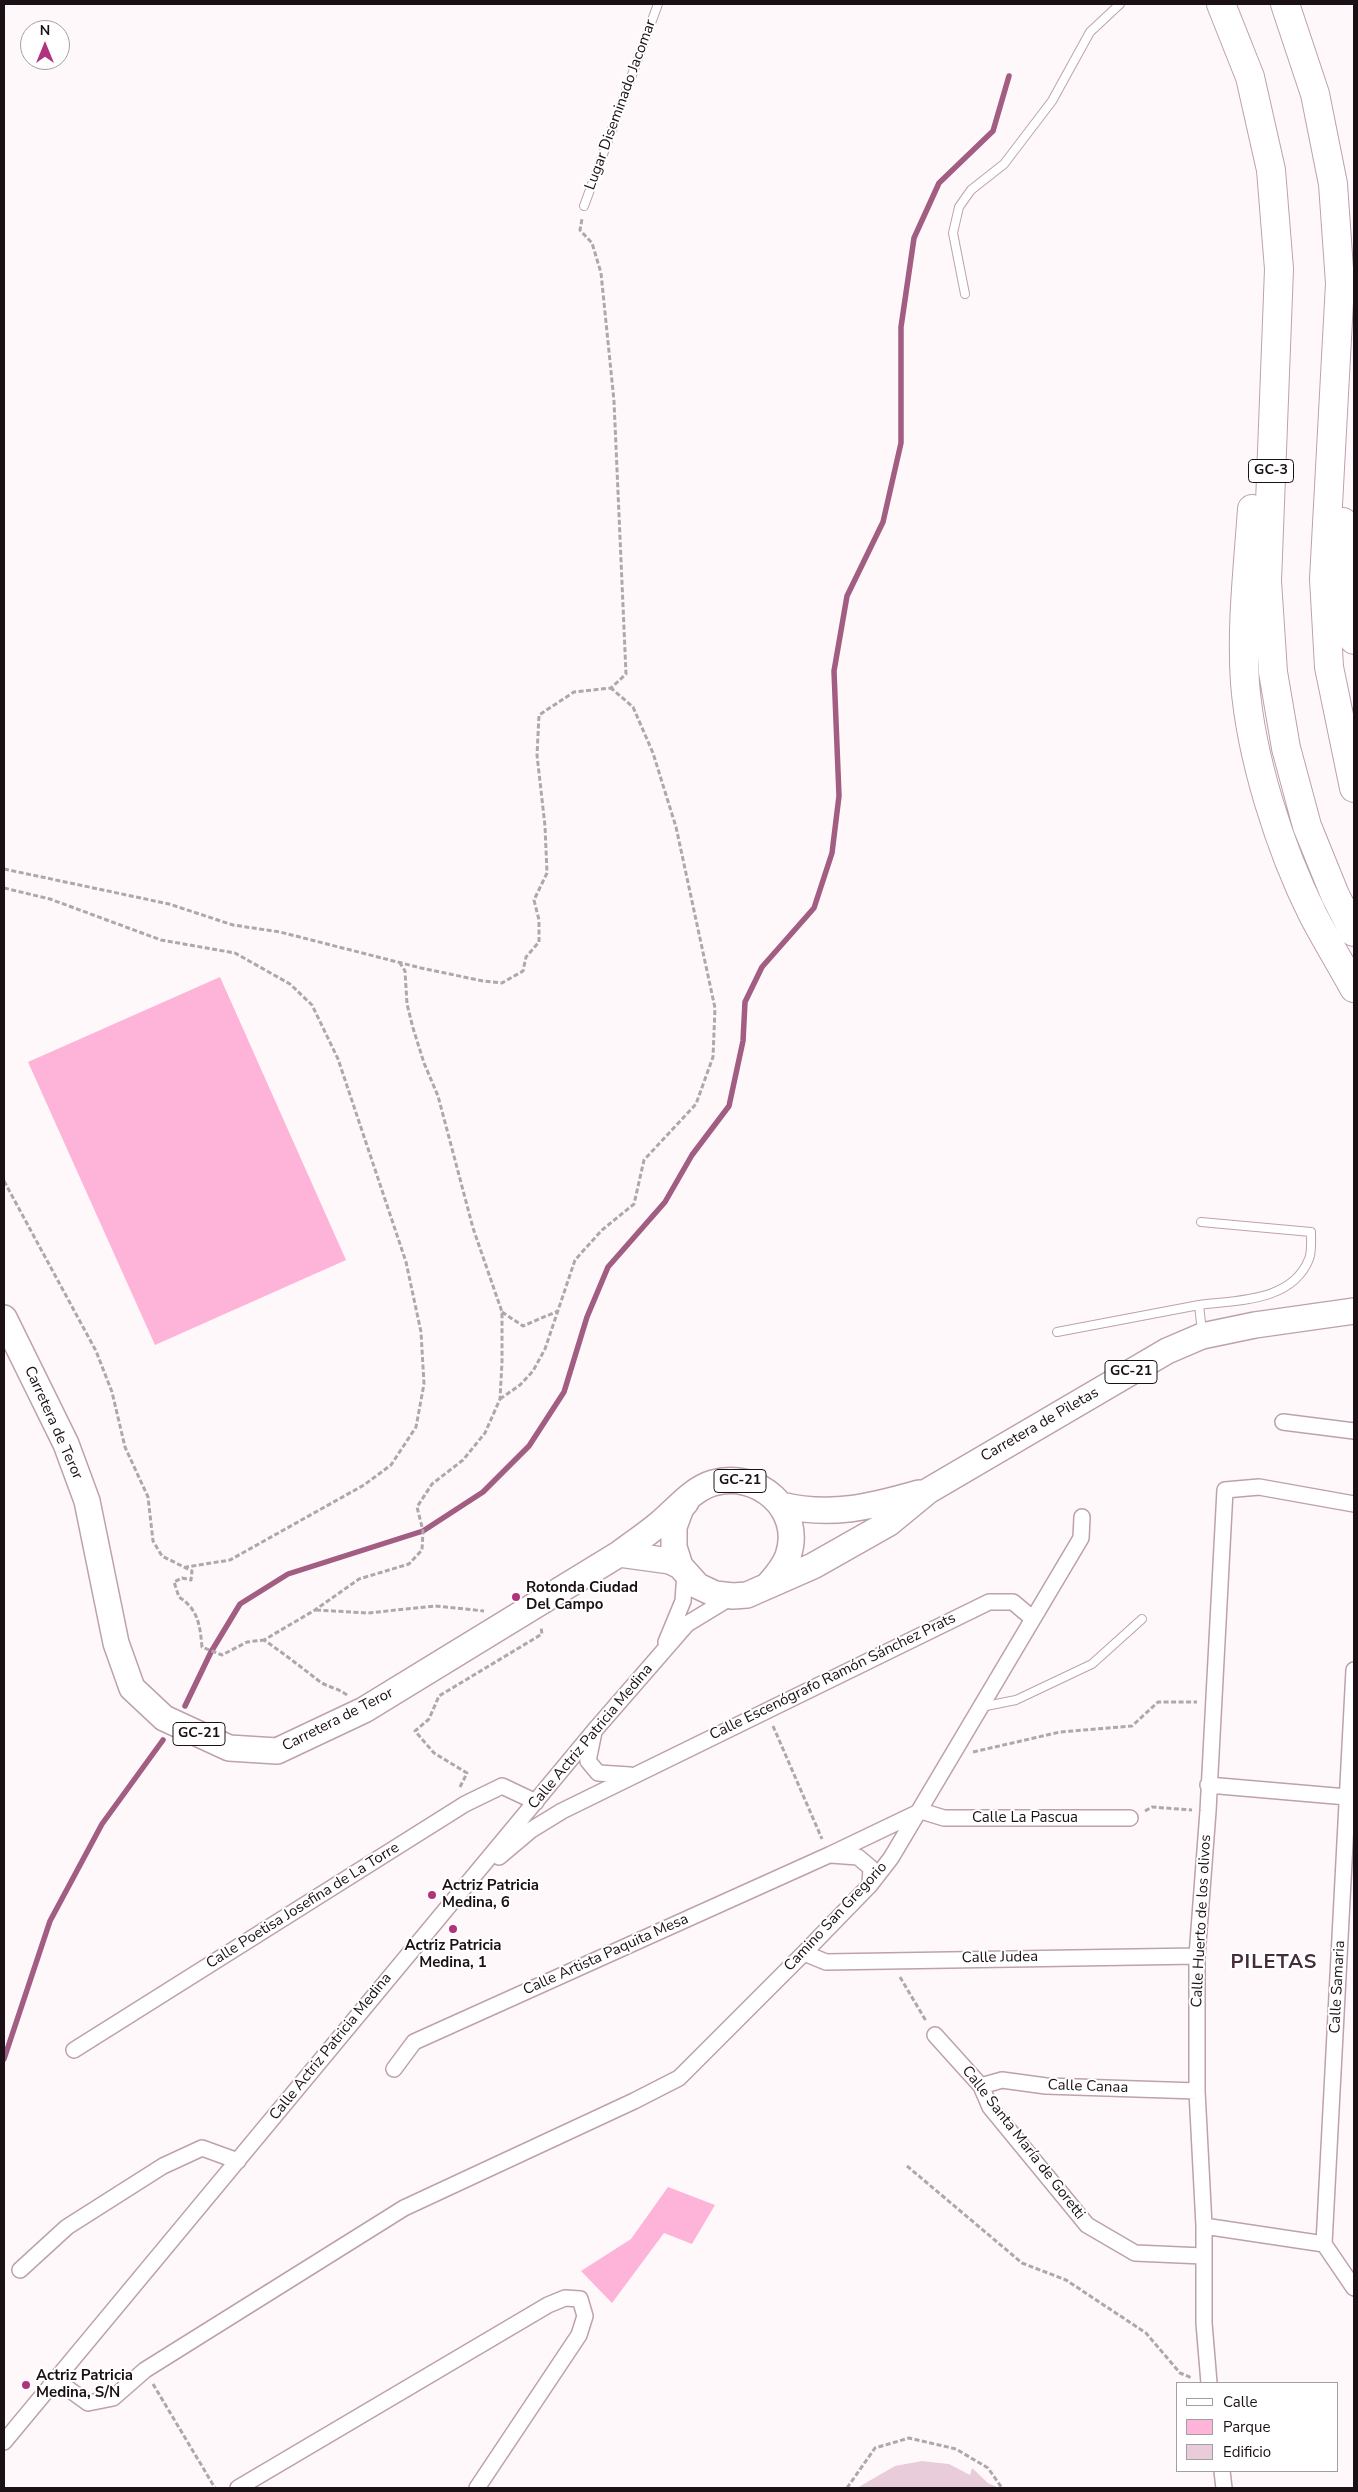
<!DOCTYPE html>
<html>
<head>
<meta charset="utf-8">
<style>
  body { margin:0 }
  #map { position:relative; width:1358px; height:2492px; overflow:hidden; background:#fff8fb; font-family:"Nunito Sans",sans-serif }
  canvas { display:block }
  .frame { position:absolute; inset:0; border:5px solid #1a1015; pointer-events:none }
  .legend { position:absolute; left:1176px; top:2382px; width:162px; height:90px; box-sizing:border-box; background:#fff; border:1px solid #a39fa1; margin:0; padding:6px 9px; list-style:none; font-size:15px; color:#1a1015 }
  .legend li { display:flex; align-items:center; gap:10px; height:25px }
  .legend b { width:25px; border:1px solid #a39fa1 }
  .north { position:absolute; left:20px; top:20px; width:50px; height:50px; box-sizing:border-box; background:#fff; border:1px solid #a39fa1; border-radius:50%; rotate:0deg; font-size:14px; font-weight:700; line-height:20px; text-align:center; color:#1a1015 }
  .north::after { content:''; display:block; margin:auto; width:18px; height:22px; background:#b1327e; clip-path:polygon(50% 0,100% 100%,50% 72%,0 100%) }
</style>
</head>
<body>
<div id="map">
<canvas width="1358" height="2492"></canvas>
<div class="frame"></div>
<ul class="legend">
<li><b style="height:6px;background:#fff"></b>Calle</li>
<li><b style="height:14px;background:#fdb4d8"></b>Parque</li>
<li><b style="height:14px;background:#e9ccda"></b>Edificio</li>
</ul>
<div class="north">N</div>
</div>
<script>
const context = document.querySelector('canvas').getContext('2d');
context.lineJoin = 'round';
function fillPath(path, color) { context.fillStyle = color; context.fill(path, 'evenodd'); }
function stroke(path, color, width, dash) { context.strokeStyle = color; context.lineWidth = width; context.lineCap = dash ? 'butt' : 'round'; context.setLineDash(dash || []); context.stroke(path); }
function label(font, color, halo, rows, align = 'center') {
  context.font = font + ' "Nunito Sans",sans-serif'; context.lineWidth = 4; context.setLineDash([]); context.textBaseline = 'middle'; context.strokeStyle = halo; context.fillStyle = color; for (const [text, x, y, turn = 0] of rows) {
    context.save(); context.translate(x, y); context.rotate((+turn || 0) * Math.PI / 180); context.textAlign = isNaN(turn) ? turn : align; if (halo) context.strokeText(text, 0, 0); context.fillText(text, 0, 0); context.restore();
  }
}
const green = new Path2D(`
  M 220,977 L 346,1260 L 155,1345 L 28,1062 Z
  M 668,2187 L 715,2205 L 692,2244 L 664,2233 L 612,2303 L 581,2271 L 631,2239 Z`);
const stream = new Path2D(`
  M 185,1706 L 211,1652 L 240,1604 L 288,1574 L 423,1531 L 483,1492 L 529,1446 L 564,1392 L 587,1317 L 608,1267 L 665,1202 L 692,1155 L 729,1106 L 743,1041 L 745,1002 L 762,967 L 814,908 L 832,853 L 839,796 L 834,671 L 847,596 L 883,522 L 901,443 L 901,327 L 914,238 L 939,183 L 993,131 L 1009,76
  M 4,2059 L 50,1921 L 102,1824 L 163,1740`);
const building = new Path2D(`
  M 922,2461 L 949,2464 L 970,2475 L 972,2468 L 988,2483 L 999,2488 L 857,2488 L 895,2466 Z`);
const path = new Path2D(`
  M 4,869 L 169,904 L 233,925 L 280,932 L 421,968 L 483,981 L 502,983 L 523,971 L 526,957 L 539,942 L 539,920 L 534,900 L 547,873 L 545,826 L 537,755 L 539,715 L 574,692 L 611,688 L 626,674 L 614,401 L 601,273 L 592,243 L 580,230 L 582,219
  M 4,888 L 50,899 L 161,940 L 235,953 L 290,984 L 312,1005 L 338,1059 L 406,1262 L 421,1332 L 424,1384 L 416,1427 L 391,1465 L 364,1485 L 230,1560 L 186,1567
  M 4,1181 L 96,1351 L 112,1392 L 125,1447 L 148,1497 L 153,1541 L 162,1556 L 192,1571 L 191,1580 L 182,1578 L 174,1582 L 179,1597 C 198,1609 200,1625 202,1647 L 222,1655 L 247,1642 L 264,1640
  M 502,1312 L 523,1326 L 558,1311
  M 500,1399 L 520,1385 L 533,1371 L 545,1349 L 575,1260 L 602,1230 L 634,1204 L 644,1160 L 696,1104 L 713,1057 L 715,1008 L 676,827 L 653,753 L 633,707 L 611,688
  M 316,1610 L 368,1613 L 435,1606 L 484,1611
  M 347,1695 C 338,1688 327,1687 319,1681 C 301,1667 283,1653 264,1640 L 315,1610 L 359,1579 L 409,1564 L 422,1550 L 423,1531 L 417,1507 L 432,1484 L 463,1460 L 485,1433 L 500,1399 L 502,1362 L 502,1312 L 473,1228 L 438,1096 L 424,1063 L 413,1028 L 407,1004 L 405,971 L 400,963
  M 773,1726 L 822,1839
  M 973,1752 L 1060,1732 L 1132,1726 L 1158,1702 L 1197,1702
  M 460,1787 L 467,1773 L 434,1753 L 415,1731 L 429,1719 L 439,1696 L 542,1634 L 541,1627
  M 1145,1811 L 1152,1807 L 1192,1810
  M 900,1977 L 926,2021
  M 907,2166 L 1022,2263 L 1066,2280 L 1146,2333 L 1180,2373 L 1192,2378
  M 153,2384 L 215,2488
  M 847,2488 L 875,2448 L 909,2438 L 956,2449 L 988,2468 L 1002,2488`);
const lane = new Path2D(`
  M 584,206 L 658,4
  M 965,294 L 953,233 L 959,207 L 971,190 L 1004,164 L 1052,101 L 1090,32 L 1120,4
  M 1201,1222 L 1311,1232 C 1311,1240 1312,1252 1309,1259 C 1292,1302 1237,1300 1199,1305 L 1202,1332
  M 1057,1332 L 1199,1305
  M 981,1707 L 1016,1700 L 1092,1664 L 1142,1619`);
const street = new Path2D(`
  M 1283,1422 L 1354,1431
  M 666,1642 L 683,1601 L 685,1573
  M 594,1732 L 588,1761 L 598,1773 L 630,1775
  M 1208,1785 L 1347,1797
  M 831,1855 L 858,1857 L 871,1868 L 870,1885
  M 499,1857 L 531,1830 L 562,1811 L 989,1602 L 1013,1602 L 1032,1618
  M 804,1953 L 826,1962 L 1197,1956
  M 935,2035 L 981,2086 L 990,2107 L 1087,2225 L 1135,2253 L 1203,2256
  M 74,2050 L 465,1804 L 502,1786 L 536,1802
  M 394,2069 L 414,2042 L 829,1855 L 921,1811 L 944,1818 L 1130,1818
  M 981,2086 L 1002,2080 L 1046,2086 L 1197,2091
  M 1204,2226 L 1324,2244 L 1354,2288
  M 1324,2244 L 1354,1670
  M 20,2270 L 67,2227 L 163,2166 L 202,2148 L 238,2161
  M 56,2380 L 88,2403 L 113,2398 L 145,2370 L 404,2208 L 634,2101 L 679,2078 L 804,1953 L 870,1885 L 891,1858 L 1081,1538 L 1082,1517
  M 1209,2383 L 1204,2323 L 1204,2226 L 1197,2091 L 1197,1956 L 1208,1811 L 1225,1490 L 1259,1487 L 1354,1504
  M 4,2442 L 594,1731 L 687,1624 L 733,1596
  M 1222,2471 L 1224,2488
  M 238,2488 L 548,2305 L 565,2298 L 580,2299 L 585,2316 L 579,2335 L 477,2488`);
const primary = new Path2D(`
  M 4,1318 L 66,1444 L 87,1501 L 116,1643 L 132,1688 L 164,1718 L 229,1748 L 277,1751 L 364,1710 L 619,1554 C 632,1544 646,1535 659,1524 C 675,1511 692,1489 713,1483 C 757,1470 804,1509 788,1556 C 784,1567 777,1575 769,1584
  M 686,1502 L 681,1508 L 674,1527 L 674,1547 L 680,1566 L 698,1586 L 715,1594 L 733,1596 L 747,1595 L 813,1566 L 889,1523 L 928,1491 L 1167,1351 L 1202,1336 L 1255,1325 L 1354,1311
  M 781,1505 C 831,1517 870,1507 919,1493
  M 619,1554 L 670,1561 L 680,1566`);
const highway = new Path2D(`
  M 1221,4 L 1250,77 L 1271,170 L 1279,269 L 1267,581 L 1273,672 L 1286,748 L 1307,826 L 1335,895 L 1354,932
  M 1285,4 L 1315,94 L 1333,184 L 1340,283 L 1324,579 L 1329,667 L 1354,788
  M 1252,509 C 1248,567 1241,626 1245,683 C 1251,758 1280,849 1313,915 C 1326,940 1341,964 1354,988
  M 1343,522 L 1346,587 L 1354,640`);
const markers = [
  [516,1597,5,"#b1327e"],
  [432,1895,5,"#b1327e"],
  [453,1929,5,"#b1327e"],
  [26,2385,5,"#b1327e"]
];
const shields = [
  [1271,471,45],
  [1131,1372,52],
  [740,1481,52],
  [199,1734,52]
];
const shieldNames = [
  ["GC-3",1271,471],
  ["GC-21",1131,1372],
  ["GC-21",740,1481],
  ["GC-21",199,1734]
];
const streetNames = [
  ["Lugar Diseminado Jacomar",621,105,-70],
  ["Carretera de Teror",53,1423,66],
  ["Carretera de Piletas",1040,1425,-30],
  ["Calle Escenógrafo Ramón Sánchez Prats",833,1677,-26],
  ["Carretera de Teror",338,1720,-27],
  ["Calle Actriz Patricia Medina",591,1737,-50],
  ["Calle La Pascua",1025,1818],
  ["Calle Poetisa Josefina de La Torre",303,1906,-32],
  ["Camino San Gregorio",836,1917,-47],
  ["Calle Huerto de los olivos",1202,1921,-87],
  ["Calle Artista Paquita Mesa",606,1955,-24],
  ["Calle Judea",1000,1958,-1],
  ["Calle Samaria",1338,1987,-87],
  ["Calle Actriz Patricia Medina",331,2047,-51],
  ["Calle Canaa",1088,2087,2],
  ["Calle Santa María de Goretti",1023,2143,52]
];
const poiNames = [
  ["Rotonda Ciudad",526,1588],
  ["Del Campo",526,1605],
  ["Actriz Patricia",442,1886],
  ["Medina, 6",442,1903],
  ["Actriz Patricia",453,1946,"center"],
  ["Medina, 1",453,1963,"center"],
  ["Actriz Patricia",36,2376],
  ["Medina, S/N",36,2393]
];
const districtNames = [
  ["PILETAS",1274,1963]
];
fillPath(green, '#fdb4d8');
stroke(stream, '#a15e82', 5.5);
fillPath(building, '#e9ccda');
stroke(lane, '#bda1ae', 10);
stroke(street, '#bda1ae', 18);
stroke(primary, '#bda1ae', 28);
stroke(highway, '#bda1ae', 30);
stroke(path, '#afa7ab', 3, [5, 2.5]);
stroke(lane, '#fff', 8);
stroke(street, '#fff', 15);
stroke(primary, '#fff', 25);
stroke(highway, '#fff', 28);
for (const [x, y, r, color] of markers) { const dot = new Path2D(); dot.arc(x, y, r, 0, 2 * Math.PI); context.fillStyle = color; context.fill(dot); stroke(dot, '#fff', 2); }
for (const [x, y, w] of shields) { const box = new Path2D(); box.roundRect(x - w / 2, y - 11.5, w, 23, 4); context.fillStyle = '#fff'; context.fill(box); stroke(box, '#1a1015', 1); }
label('bold 14px', '#1a1015', null, shieldNames);
label('15px', '#1a1015', '#fff', streetNames);
label('bold 15px', '#1a1015', '#fff', poiNames, 'left');
context.letterSpacing = '1px';
label('bold 20px', '#442d39', '#fff', districtNames);
context.letterSpacing = '0px';
</script>
</body>
</html>
